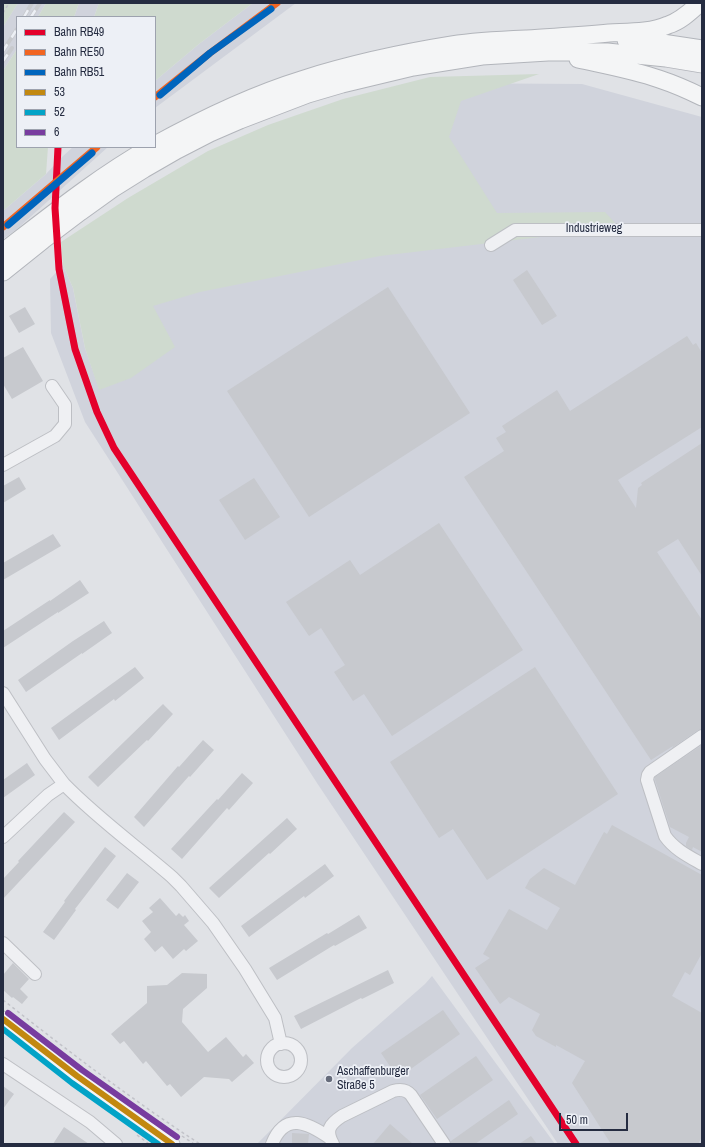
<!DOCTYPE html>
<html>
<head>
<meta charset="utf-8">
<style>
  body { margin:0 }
  #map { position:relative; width:705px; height:1147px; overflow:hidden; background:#e0e2e6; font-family:"Archivo Narrow",sans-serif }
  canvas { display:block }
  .frame { position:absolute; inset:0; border:4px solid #252c41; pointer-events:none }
  .legend { position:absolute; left:16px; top:16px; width:140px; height:132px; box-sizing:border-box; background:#edf0f6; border:1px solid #9da2ae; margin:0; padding:5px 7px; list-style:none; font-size:12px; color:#252c41 }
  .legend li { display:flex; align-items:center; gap:8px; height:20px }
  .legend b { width:20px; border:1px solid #9da2ae }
  .scale { position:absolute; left:559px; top:1113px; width:69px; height:18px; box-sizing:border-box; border:2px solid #252c41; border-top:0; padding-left:5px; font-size:12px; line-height:14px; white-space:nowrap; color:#252c41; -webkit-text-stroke:3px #edf0f6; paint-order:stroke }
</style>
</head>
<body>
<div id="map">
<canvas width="705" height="1147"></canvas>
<div class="frame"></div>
<ul class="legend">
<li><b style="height:5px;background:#e4002b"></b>Bahn RB49</li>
<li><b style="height:5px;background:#f26522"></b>Bahn RE50</li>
<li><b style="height:5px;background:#0065bd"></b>Bahn RB51</li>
<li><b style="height:5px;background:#c28810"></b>53</li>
<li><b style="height:5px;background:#02a3c7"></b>52</li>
<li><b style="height:5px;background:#783c9f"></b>6</li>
</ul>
<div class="scale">50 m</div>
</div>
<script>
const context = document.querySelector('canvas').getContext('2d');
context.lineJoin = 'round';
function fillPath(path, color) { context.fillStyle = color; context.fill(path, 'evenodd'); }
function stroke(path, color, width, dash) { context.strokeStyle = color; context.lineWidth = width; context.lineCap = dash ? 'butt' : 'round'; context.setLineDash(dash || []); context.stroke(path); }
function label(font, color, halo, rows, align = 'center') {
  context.font = font + ' "Archivo Narrow",sans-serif'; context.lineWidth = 3.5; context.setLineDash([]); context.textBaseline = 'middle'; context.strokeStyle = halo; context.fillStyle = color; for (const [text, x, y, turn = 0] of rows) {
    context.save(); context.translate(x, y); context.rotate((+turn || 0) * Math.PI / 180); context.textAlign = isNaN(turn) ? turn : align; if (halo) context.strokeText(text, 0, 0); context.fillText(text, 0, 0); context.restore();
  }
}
const built = new Path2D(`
  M 18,3 L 46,3 L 38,17 L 17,17 L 17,49 L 3,71 L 3,27 Z
  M 79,3 L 99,3 L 94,17 L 74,17 Z
  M 253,3 L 296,3 L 155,108 L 155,81 L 199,44 Z
  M 431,83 L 582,84 L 702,117 L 702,1144 L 558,1144 L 317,783 L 85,422 L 51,333 L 50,279 L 63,265 L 73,288 L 85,348 L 99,388 L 85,240 Z
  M 73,147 L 108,147 L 17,229 L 3,239 L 3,211 L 46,174 L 62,157 Z
  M 432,976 L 555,1144 L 257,1144 L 352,1048 L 425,984 Z`);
const green = new Path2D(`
  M 3,3 L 18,3 L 3,27 Z
  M 46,3 L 79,3 L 74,17 L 38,17 Z
  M 99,3 L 253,3 L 199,44 L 155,81 L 155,17 L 94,17 Z
  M 17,49 L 17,147 L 48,147 L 46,174 L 3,211 L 3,71 Z
  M 539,74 L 461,101 L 449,137 L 497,213 L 605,212 L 616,224 L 570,229 L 549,236 L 380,256 L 200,292 L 153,306 L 175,347 L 131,378 L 99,390 L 85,348 L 73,288 L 63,265 L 61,242 L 128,198 L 208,151 L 268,125 L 343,99 L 430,77 Z`);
const building = new Path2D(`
  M 527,270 L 557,316 L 542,325 L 513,280 Z
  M 388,287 L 470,413 L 309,517 L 227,391 Z
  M 25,307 L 35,324 L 19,333 L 9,316 Z
  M 687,336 L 693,345 L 696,343 L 702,353 L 702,427 L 618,480 L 636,508 L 638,488 L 642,485 L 641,483 L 702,443 L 702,576 L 678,539 L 657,552 L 702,620 L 702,729 L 698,730 L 672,748 L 673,746 L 651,760 L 464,477 L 504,451 L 496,438 L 506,432 L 502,426 L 557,390 L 570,411 Z
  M 23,347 L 43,381 L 12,399 L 3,384 L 3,358 Z
  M 19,477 L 26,489 L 3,503 L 3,486 Z
  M 254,478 L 280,517 L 245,540 L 219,500 Z
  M 439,523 L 523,650 L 392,736 L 364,694 L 353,701 L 334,672 L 345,665 L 321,628 L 309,636 L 286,602 L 350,560 L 360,575 Z
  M 53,534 L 61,546 L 3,580 L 3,563 Z
  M 80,580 L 89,593 L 58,613 L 58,612 L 3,648 L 3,631 L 50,600 L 50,601 Z
  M 104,621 L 112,633 L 82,654 L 82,653 L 26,692 L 18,680 L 73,641 Z
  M 135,667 L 144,678 L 115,701 L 114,699 L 59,740 L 51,728 Z
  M 535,667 L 618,794 L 487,880 L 453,829 L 439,838 L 390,762 Z
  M 163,704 L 173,714 L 148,741 L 147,740 L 98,787 L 88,777 Z
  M 203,740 L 214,750 L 190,777 L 189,776 L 144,827 L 134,817 L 178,766 L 179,767 Z
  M 702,745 L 702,852 L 693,847 L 692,850 L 686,846 L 686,843 L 689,837 L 670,827 L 655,780 L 655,777 Z
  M 27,763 L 35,775 L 3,798 L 3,780 Z
  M 242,773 L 253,783 L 229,810 L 227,808 L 182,859 L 171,849 L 217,799 L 218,800 Z
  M 64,812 L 75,822 L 3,899 L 3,879 L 19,862 L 18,861 Z
  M 287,818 L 297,829 L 270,854 L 269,853 L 219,898 L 209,888 Z
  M 612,825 L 702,875 L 702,953 L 690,975 L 685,972 L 672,996 L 702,1013 L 702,1137 L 698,1144 L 611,1144 L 572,1083 L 585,1061 L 556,1045 L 556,1047 L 536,1036 L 532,1030 L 540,1014 L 509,997 L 500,1004 L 475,968 L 490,958 L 483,954 L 509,909 L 547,930 L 560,908 L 525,888 L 530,879 L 544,868 L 575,885 L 604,832 L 607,834 Z
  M 105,847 L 116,856 L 75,909 L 76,910 L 54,940 L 43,932 L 65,902 L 64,901 Z
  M 325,864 L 334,876 L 305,898 L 304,896 L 249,937 L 241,926 Z
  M 127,873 L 139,882 L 118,909 L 106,900 Z
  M 160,898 L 176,916 L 179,913 L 183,917 L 185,915 L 189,921 L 184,925 L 198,941 L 186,951 L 184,949 L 173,959 L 162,946 L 155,952 L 144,939 L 151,932 L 142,921 L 153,912 L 149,908 Z
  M 359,915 L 367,928 L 335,946 L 334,945 L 277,980 L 269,968 L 327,933 L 328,934 Z
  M 13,963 L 29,979 L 20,989 L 28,997 L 22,1004 L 13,997 L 12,998 L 3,990 L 3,975 Z
  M 388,970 L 394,983 L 362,999 L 361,998 L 301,1029 L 294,1016 Z
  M 182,973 L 207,974 L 207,988 L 183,1009 L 182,1022 L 208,1052 L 226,1037 L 243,1057 L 246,1054 L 254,1063 L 232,1082 L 229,1079 L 204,1077 L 181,1097 L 170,1084 L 167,1086 L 146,1061 L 143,1064 L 124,1041 L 120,1044 L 111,1034 L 147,1003 L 147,986 L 167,985 Z
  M 443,1010 L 460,1034 L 398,1078 L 381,1053 Z
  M 476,1056 L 493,1080 L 437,1119 L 420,1095 Z
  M 3,1086 L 14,1094 L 3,1109 Z
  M 509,1100 L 518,1114 L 475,1144 L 451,1144 L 451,1141 Z
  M 390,1124 L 413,1144 L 373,1144 Z
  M 64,1127 L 89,1144 L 53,1144 Z
  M 292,1133 L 309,1134 L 308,1144 L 292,1144 Z
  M 531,1136 L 537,1144 L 519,1144 Z`);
const path = new Path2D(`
  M 3,13 L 9,3
  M 3,1000 C 67,1050 132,1100 200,1144
  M 137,1135 L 149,1144
  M 182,1136 L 194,1144`);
const minor = new Path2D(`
  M 491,245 L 515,230 L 702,230
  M 3,465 L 55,436 L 65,424 L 65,405 L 52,386
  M 3,693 L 45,759 L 64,784
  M 702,736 L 650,772 L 648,775 L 647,780 L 665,836 C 674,849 688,856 702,864
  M 3,837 L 48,795 L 64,784 C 97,818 136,846 172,877 L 181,886 L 213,923 L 245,969 L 275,1018 L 281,1044
  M 3,943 L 35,974
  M267 1060a17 17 0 1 1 34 0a17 17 0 1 1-34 0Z
  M 3,1064 L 90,1122 L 116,1144
  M 272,1144 C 285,1111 308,1123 330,1138
  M 333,1144 C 325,1130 330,1124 342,1116 L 393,1091 C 400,1089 406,1089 411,1095 L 444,1144`);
const major = new Path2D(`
  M 3,1019 L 77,1076 L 172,1144`);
const highway = new Path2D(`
  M 626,40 L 662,43 L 702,49
  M 578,59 C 605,65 633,70 659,79 C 674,84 688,90 702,97
  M 155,145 C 202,119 252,95 304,79 C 352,64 402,53 452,45 C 476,41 502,40 527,39 C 554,37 581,36 609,33 C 628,32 650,33 668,25 C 681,21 691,11 700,3
  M 3,252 C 51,215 98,177 151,147
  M 3,272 L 43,240 L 80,212 L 112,189 L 144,169 L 177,150 L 210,133 L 240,120 L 308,94 L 342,84 L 413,67 L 482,56 L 548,52 L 607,52 L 666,58 L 702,64`);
const rail = new Path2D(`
  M 24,17 L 32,3
  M 31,17 L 40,3
  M 3,51 L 17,29
  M 3,61 L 12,48`);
const bus1 = new Path2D(`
  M 3,1019 L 77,1076 L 172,1144`);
const bus2 = new Path2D(`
  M 3,1029 L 72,1083 L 158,1144`);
const bus3 = new Path2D(`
  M 8,1013 L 82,1070 L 177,1137`);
const rail1 = new Path2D(`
  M 58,147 L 55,208 L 59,269 L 75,349 L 97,412 L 114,448 L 576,1144`);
const rail2 = new Path2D(`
  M 155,97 L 210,53 L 277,3
  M 3,227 L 97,147`);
const rail3 = new Path2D(`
  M 160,95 L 210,53 L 271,9
  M 8,225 L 92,153`);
const markers = [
  [329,1079,4,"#666c7b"]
];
const streetNames = [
  ["Industrieweg",594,229]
];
const poiNames = [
  ["Aschaffenburger",337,1072],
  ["Straße 5",337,1086]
];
fillPath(built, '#d0d3dc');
fillPath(green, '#cfdacf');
fillPath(building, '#c7c9ce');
stroke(minor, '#bdbfc4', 14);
stroke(major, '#bcbfc4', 17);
stroke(highway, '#b2b5bb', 19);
stroke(path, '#c2c3c9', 1.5, [3, 3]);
stroke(minor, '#eff0f3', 12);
stroke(major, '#f4f5f6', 15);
stroke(highway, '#f4f5f6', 17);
stroke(rail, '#c8cace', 4);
stroke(rail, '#edf0f6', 2.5, [8]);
stroke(bus1, '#c28810', 6);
stroke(bus2, '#02a3c7', 6);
stroke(bus3, '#783c9f', 6);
stroke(rail1, '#e4002b', 7);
stroke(rail2, '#f26522', 7);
stroke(rail3, '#0065bd', 7);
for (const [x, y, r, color] of markers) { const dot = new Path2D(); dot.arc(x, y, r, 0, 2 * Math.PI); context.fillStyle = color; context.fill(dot); stroke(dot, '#edf0f6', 1.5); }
label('12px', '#252c41', '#edf0f6', streetNames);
label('12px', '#252c41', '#edf0f6', poiNames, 'left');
</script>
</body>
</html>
